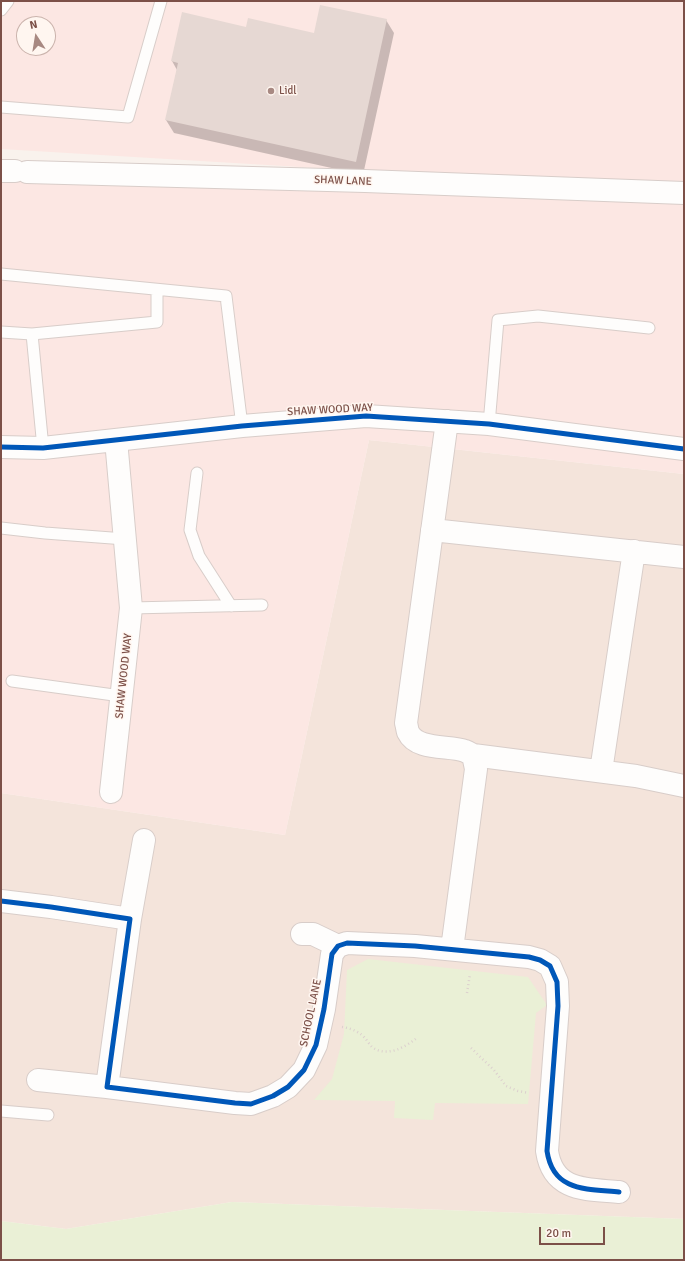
<!DOCTYPE html>
<html>
<head>
<meta charset="utf-8">
<style>
  body { margin:0 }
  #map { position:relative; width:685px; height:1261px; overflow:hidden; background:#f9f2ed; font-family:Signika,sans-serif }
  canvas { display:block }
  .frame { position:absolute; inset:0; border:2px solid #7c5048; pointer-events:none }
  .north { position:absolute; left:16px; top:16px; width:40px; height:40px; box-sizing:border-box; background:#fff6f0; border:1px solid #cbb4ad; border-radius:50%; rotate:348deg; font-size:11px; font-weight:700; line-height:16px; text-align:center; color:#7c5048 }
  .north::after { content:''; display:block; margin:auto; width:14px; height:18px; background:#a88982; clip-path:polygon(50% 0,100% 100%,50% 72%,0 100%) }
  .scale { position:absolute; left:539px; top:1227px; width:66px; height:18px; box-sizing:border-box; border:2px solid #7c5048; border-top:0; padding-left:5px; font-size:12px; line-height:14px; white-space:nowrap; color:#7c5048; -webkit-text-stroke:3px #fff6f0; paint-order:stroke }
</style>
</head>
<body>
<div id="map">
<canvas width="685" height="1261"></canvas>
<div class="frame"></div>
<div class="north">N</div>
<div class="scale">20 m</div>
</div>
<script>
const context = document.querySelector('canvas').getContext('2d');
context.lineJoin = 'round';
function fillPath(path, color) { context.fillStyle = color; context.fill(path, 'evenodd'); }
function stroke(path, color, width, dash) { context.strokeStyle = color; context.lineWidth = width; context.lineCap = dash ? 'butt' : 'round'; context.setLineDash(dash || []); context.stroke(path); }
function label(font, color, halo, rows, align = 'center') {
  context.font = font + ' Signika,sans-serif'; context.lineWidth = 3; context.setLineDash([]); context.textBaseline = 'middle'; context.strokeStyle = halo; context.fillStyle = color; for (const [text, x, y, turn = 0] of rows) {
    context.save(); context.translate(x, y); context.rotate((+turn || 0) * Math.PI / 180); context.textAlign = isNaN(turn) ? turn : align; if (halo) context.strokeText(text, 0, 0); context.fillText(text, 0, 0); context.restore();
  }
}
const residential = new Path2D(`
  M 369,440 L 684,474 L 684,1219 L 232,1202 L 66,1229 L 1,1221 L 1,793 L 285,835 Z`);
const commercial = new Path2D(`
  M 1,1 L 684,1 L 684,474 L 369,440 L 285,835 L 1,793 L 1,171 L 367,171 L 1,149 ZM 24,24 L 48,24 L 48,48 L 24,48 Z`);
const green = new Path2D(`
  M 368,959 L 528,977 L 547,1005 L 536,1013 L 528,1104 L 435,1103 L 433,1120 L 394,1118 L 395,1101 L 314,1100 L 332,1079 L 344,1034 L 347,970 Z
  M 232,1202 L 684,1219 L 684,1260 L 1,1260 L 1,1221 L 66,1229 Z`);
const shadow = new Path2D(`
  M 386,20 L 394,33 L 363,175 L 174,133 L 166,120 L 177,70 L 172,61 L 247,28 L 315,34 Z`);
const building = new Path2D(`
  M 320,5 L 387,19 L 356,162 L 165,120 L 178,63 L 171,61 L 182,12 L 246,27 L 248,18 L 314,33 Z`);
const path = new Path2D(`
  M 467,993 L 470,974
  M 342,1027 C 350,1028 358,1031 364,1037 C 367,1040 369,1044 372,1047 C 387,1058 405,1047 417,1038
  M 471,1048 L 494,1070 L 506,1086 L 518,1091 L 529,1093`);
const service = new Path2D(`
  M 1,10 L 8,1
  M 1,107 L 128,117 L 161,1
  M 1,274 L 226,296 L 242,426
  M 1,332 L 32,334 L 43,448
  M 32,334 L 157,322 L 157,290
  M 489,424 L 498,320 L 538,316 L 649,328
  M 197,473 L 190,530 L 199,556 L 231,606
  M 1,528 L 45,533 L 125,539
  M 131,608 L 262,605
  M 12,681 L 121,696
  M 1,1111 L 48,1115`);
const minor = new Path2D(`
  M 1,171 L 15,171
  M 27,172 L 365,181 L 684,193
  M 447,421 L 406,723 C 407,726 407,729 408,732 C 417,751 449,745 465,751 C 468,752 471,754 473,755 L 476,769 L 452,949
  M 1,447 L 43,448 L 242,426 L 366,416 L 489,424 L 684,449
  M 432,530 L 684,557
  M 473,755 L 636,776 L 684,786
  M 601,771 L 634,551
  M 111,792 L 131,608 L 116,440
  M 1,901 L 51,907 L 130,919 L 107,1087 L 235,1103 L 251,1104 L 273,1096 L 288,1087 L 304,1070 L 316,1045 L 324,1009 L 332,954 L 338,946 L 347,943 L 415,946 L 529,957 L 540,960 L 550,966 L 557,982 L 558,1006 L 547,1151 C 553,1192 587,1189 619,1192
  M 130,919 L 144,840
  M 302,934 L 313,934 L 338,946
  M 38,1080 L 107,1087`);
const cycleway = new Path2D(`
  M 1,447 L 43,448 L 242,426 L 366,416 L 489,424 L 684,449
  M 1,901 L 51,907 L 130,919 L 107,1087 L 235,1103 L 251,1104 L 273,1096 L 288,1087 L 304,1070 L 316,1045 L 324,1009 L 332,954 L 338,946 L 347,943 L 415,946 L 529,957 L 540,960 L 550,966 L 557,982 L 558,1006 L 547,1151 C 553,1192 587,1189 619,1192`);
const markers = [
  [271,91,4,"#a88982"]
];
const poiNames = [
  ["Lidl",279,91]
];
const streetNames = [
  ["SHAW LANE",343,181,2],
  ["SHAW WOOD WAY",330,410,-3],
  ["SHAW WOOD WAY",124,676,-84],
  ["SCHOOL LANE",311,1013,-78]
];
fillPath(residential, '#f4e4db');
fillPath(commercial, '#fce7e3');
fillPath(green, '#eaf0d6');
fillPath(shadow, '#0003');
fillPath(building, '#e6d8d3');
stroke(service, '#d8cdc9', 13);
stroke(minor, '#d8cdc9', 24);
stroke(path, '#dcd0ce', 2.5, [1, 3]);
stroke(service, '#fefdfc', 11);
stroke(minor, '#fefdfc', 22);
stroke(cycleway, '#0057b8', 5);
for (const [x, y, r, color] of markers) { const dot = new Path2D(); dot.arc(x, y, r, 0, 2 * Math.PI); context.fillStyle = color; context.fill(dot); stroke(dot, '#fff6f0', 1.5); }
label('11px', '#7c5048', '#fff6f0', poiNames, 'left');
label('11px', '#7c5048', '#fff6f0', streetNames);
</script>
</body>
</html>
